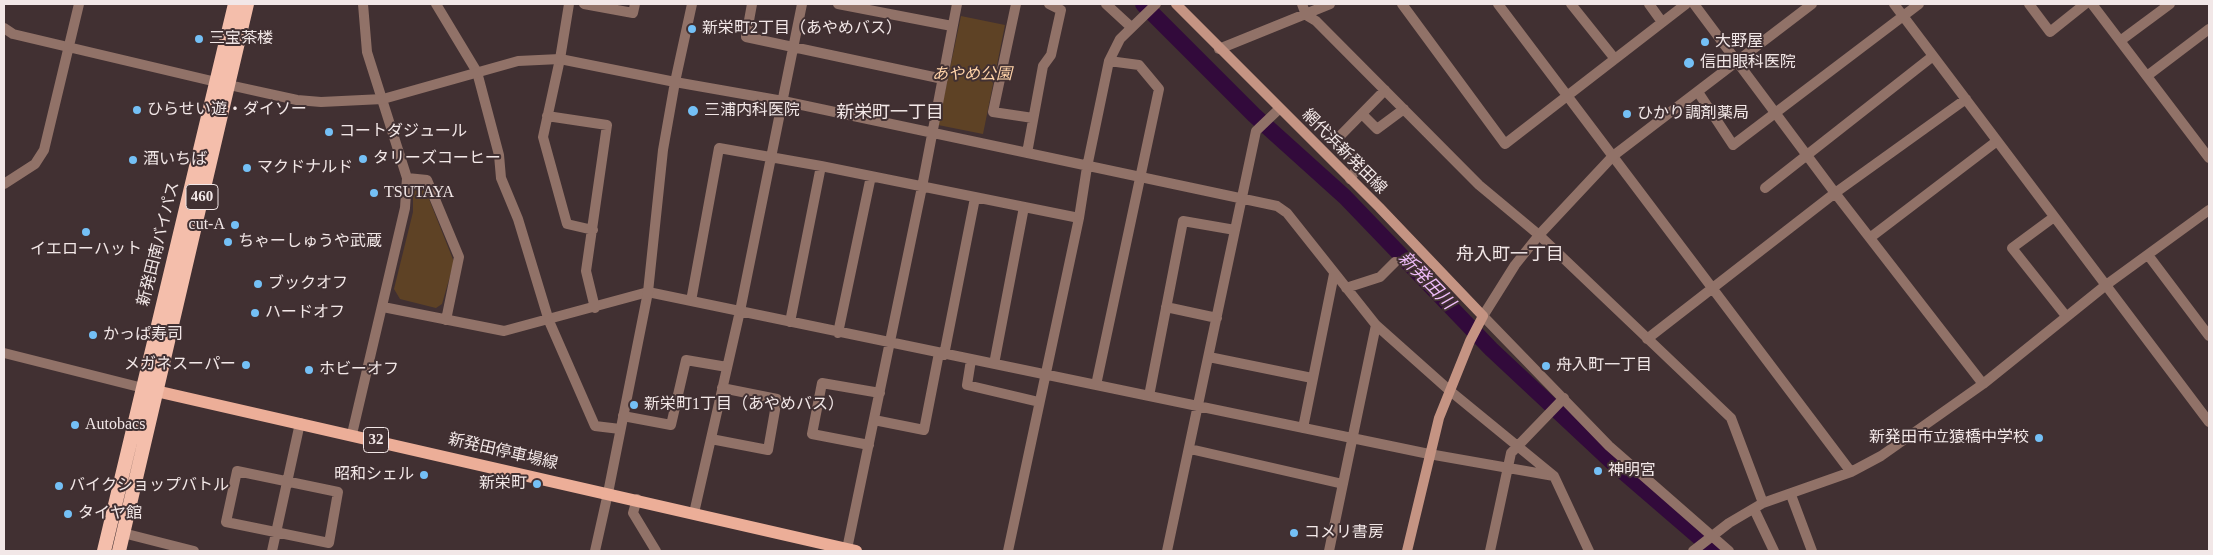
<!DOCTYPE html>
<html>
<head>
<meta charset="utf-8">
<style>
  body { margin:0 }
  #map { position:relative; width:2213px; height:555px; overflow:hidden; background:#413032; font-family:"Times New Roman",serif }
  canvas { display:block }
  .frame { position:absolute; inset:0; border:5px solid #f2e7e7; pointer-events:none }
</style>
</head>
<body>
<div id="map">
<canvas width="2213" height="555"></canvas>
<div class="frame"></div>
</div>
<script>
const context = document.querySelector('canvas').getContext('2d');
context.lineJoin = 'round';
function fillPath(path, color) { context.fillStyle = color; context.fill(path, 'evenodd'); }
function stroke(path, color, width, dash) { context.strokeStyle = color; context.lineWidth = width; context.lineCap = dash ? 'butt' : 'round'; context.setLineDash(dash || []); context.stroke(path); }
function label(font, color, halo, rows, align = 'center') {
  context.font = font + ' "Times New Roman","Noto Sans JP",serif'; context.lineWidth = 4; context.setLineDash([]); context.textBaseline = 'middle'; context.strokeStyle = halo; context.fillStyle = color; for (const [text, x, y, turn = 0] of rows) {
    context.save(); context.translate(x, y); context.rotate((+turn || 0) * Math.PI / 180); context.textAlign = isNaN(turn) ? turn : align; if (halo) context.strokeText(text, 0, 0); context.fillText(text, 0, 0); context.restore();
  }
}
const green = new Path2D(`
  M 961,16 L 1005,25 L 983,134 L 938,125 Z
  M 417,182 L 423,184 L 454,262 L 442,304 L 436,308 L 400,299 L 394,289 L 413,212 L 413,185 Z`);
const river = new Path2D(`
  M 1143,4 L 1254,115 L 1345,197 L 1491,349 L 1614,464 L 1715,551`);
const minor = new Path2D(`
  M 436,4 L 477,72 L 499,155 L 501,178 L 518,219 L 549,321 L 595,426 L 620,429
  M 569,4 L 560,59 L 543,137 L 567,224 L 593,230
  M 584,4 L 633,13 L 635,4
  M 752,4 L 746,37 L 943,79
  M 838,4 L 952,26
  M 1016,4 L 993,112 L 1033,118
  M 1106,4 L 1131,27
  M 1302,4 L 1306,15 L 1316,21 L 1479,185 L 1539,235 L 1731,418 L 1763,503
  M 1402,4 L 1505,144 L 1686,4
  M 1498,4 L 1851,472
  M 1571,4 L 1615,59
  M 1649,4 L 1662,22
  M 1694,4 L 1835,193 L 1983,384
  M 1894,4 L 2209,422
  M 2029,4 L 2050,32 L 2085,4
  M 2092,4 L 2209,158
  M 2120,41 L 2170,4
  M 1219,49 L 1330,4
  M 2147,76 L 2209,29
  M 675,82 L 783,101 L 1277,206 L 1287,213 L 1376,325 L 1449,390 L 1554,476 L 1589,551
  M 1698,92 L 1733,145 L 1919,4
  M 1362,114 L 1377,129 L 1404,109
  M 547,116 L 607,125 L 586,271 L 595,308
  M 1027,153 L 1043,66 L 1051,55 L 1061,10 L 1049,4
  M 407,178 L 427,180 L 459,257 L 446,320
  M 1350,179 L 1360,164 L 1339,142 L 1339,137 L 1385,90
  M 1765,188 L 1933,56
  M 2054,217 L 2012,248 L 2066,316
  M 1871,237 L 1997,141
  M 2148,255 L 2209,336
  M 1346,288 L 1380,277 L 1395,262
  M 691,301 L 719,148 L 821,166 L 1079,218
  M 383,307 L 504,331 L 648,292 L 1429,454 L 1554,476
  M 1166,307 L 1217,318
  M 790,322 L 821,166
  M 838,333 L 871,176
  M 1647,339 L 1835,193 L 1966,99
  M 944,355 L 975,198
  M 1209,357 L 1312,378
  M 971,360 L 967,385 L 1039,402
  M 994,364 L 1024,207
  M 1096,385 L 1159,89 L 1139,65 L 1109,61
  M 1149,396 L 1183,221 L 1235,230
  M 623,416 L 671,425 L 686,360 L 727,367
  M 874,420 L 924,430 L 939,353
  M 1303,428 L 1334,274
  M 352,434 L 405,208 L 407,178 L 367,52 L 363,4
  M 711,439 L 768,450 L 777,399 L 722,388
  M 869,445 L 812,434 L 822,383 L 880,393
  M 1190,449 L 1343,484
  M 237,471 L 338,492 L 329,543 L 226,522 Z
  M 1791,495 L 1812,551
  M 637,499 L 633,513 L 656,551
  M 1754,509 L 1774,551
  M 694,513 L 740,311 L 802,4
  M 123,533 L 194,551
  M 847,549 L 922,187 L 957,4
  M 272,551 L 300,423
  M 595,551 L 608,493
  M 1008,551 L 1079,218 L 1087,167 L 1109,61 L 1120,39 L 1156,4
  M 1167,551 L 1256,131 L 1279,109
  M 1329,551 L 1376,325
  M 1490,551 L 1511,453 L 1564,398
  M 1693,551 L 1729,523 L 1763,503 L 1851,472 L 1881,456 L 1983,384 L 2106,285 L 2209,210`);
const tertiary = new Path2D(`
  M 4,28 L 13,34 L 229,85 L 297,100 L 321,102 L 383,99 L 518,61 L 560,59 L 675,82
  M 4,184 L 35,164 L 44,150 L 79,4
  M 4,353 L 143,388
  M 608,493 L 648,292 L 663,150 L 675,82 L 692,4
  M 1729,551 L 1609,446 L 1483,316 L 1515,265 L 1539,235 L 1613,156 L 1812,4`);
const secondary = new Path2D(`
  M 1176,4 L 1379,207 L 1483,316 L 1470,341 L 1439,418 L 1407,551`);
const primary = new Path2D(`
  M 147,389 L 856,551`);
const trunk = new Path2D(`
  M 104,551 L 235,4
  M 119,551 L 247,4`);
const markers = [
  [692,29,5,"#74c0f6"],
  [199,39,5,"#74c0f6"],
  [1705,42,5,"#74c0f6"],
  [1689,63,6,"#74c0f6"],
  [137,110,5,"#74c0f6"],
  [693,111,6,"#74c0f6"],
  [1627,114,5,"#74c0f6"],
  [329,132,5,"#74c0f6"],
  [363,159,5,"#74c0f6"],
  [133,160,5,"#74c0f6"],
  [247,168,5,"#74c0f6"],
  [374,193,5,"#74c0f6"],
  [235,225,5,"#74c0f6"],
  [86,232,5,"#74c0f6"],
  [228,242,5,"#74c0f6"],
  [258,284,5,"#74c0f6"],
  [255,313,5,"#74c0f6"],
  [93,335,5,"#74c0f6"],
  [246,365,5,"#74c0f6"],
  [1546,366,5,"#74c0f6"],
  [309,370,5,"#74c0f6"],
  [634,405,5,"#74c0f6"],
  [75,425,5,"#74c0f6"],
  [2039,438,5,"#74c0f6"],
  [1598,471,5,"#74c0f6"],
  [424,475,5,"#74c0f6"],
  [537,484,5,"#74c0f6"],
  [59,486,5,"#74c0f6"],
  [68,514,5,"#74c0f6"],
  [1294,533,5,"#74c0f6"]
];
const shields = [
  [202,197,32],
  [376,440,25]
];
const shieldNames = [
  ["460",202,197],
  ["32",376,440]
];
const poiNames = [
  ["新栄町2丁目（あやめバス）",702,29],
  ["三宝茶楼",209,39],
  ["大野屋",1715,42],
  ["信田眼科医院",1700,63],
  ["ひらせい遊・ダイソー",147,110],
  ["三浦内科医院",704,111],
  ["ひかり調剤薬局",1637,114],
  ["コートダジュール",339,132],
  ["タリーズコーヒー",373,159],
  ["酒いちば",143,160],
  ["マクドナルド",257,168],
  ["TSUTAYA",384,193],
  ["cut-A",225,225,"right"],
  ["ちゃーしゅうや武蔵",238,242],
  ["イエローハット",86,250,"center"],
  ["ブックオフ",268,284],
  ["ハードオフ",265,313],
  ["かっぱ寿司",103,335],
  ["メガネスーパー",236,365,"right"],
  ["舟入町一丁目",1556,366],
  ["ホビーオフ",319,370],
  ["新栄町1丁目（あやめバス）",644,405],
  ["Autobacs",85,425],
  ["新発田市立猿橋中学校",2029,438,"right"],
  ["神明宮",1608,471],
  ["昭和シェル",414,475,"right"],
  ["新栄町",527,484,"right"],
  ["バイクショップバトル",69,486],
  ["タイヤ館",78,514],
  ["コメリ書房",1304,533]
];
const parkNames = [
  ["あやめ公園",972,75]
];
const streetNames = [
  ["網代浜新発田線",1344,152,45],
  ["新発田南バイパス",159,244,-76],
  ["新発田停車場線",503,452,13]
];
const neighbourhoodNames = [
  ["新栄町一丁目",890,113],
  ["舟入町一丁目",1510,255]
];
const waterNames = [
  ["新発田川",1426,281,46]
];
fillPath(green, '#5e4225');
stroke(river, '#320a3b', 16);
stroke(minor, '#917268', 10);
stroke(tertiary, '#917268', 10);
stroke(secondary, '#c59483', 10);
stroke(primary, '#ecae98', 12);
stroke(trunk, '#f4beab', 14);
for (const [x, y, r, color] of markers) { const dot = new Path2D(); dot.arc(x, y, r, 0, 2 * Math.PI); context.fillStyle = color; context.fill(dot); stroke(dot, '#413032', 2); }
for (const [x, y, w] of shields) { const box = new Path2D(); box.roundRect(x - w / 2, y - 12.5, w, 25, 4); context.fillStyle = '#413032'; context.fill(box); stroke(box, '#f2e7e7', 1); }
label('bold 15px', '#f2e7e7', null, shieldNames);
label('16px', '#f2e7e7', '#413032', poiNames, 'left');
label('italic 16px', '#fed2a8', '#413032', parkNames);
label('16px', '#f2e7e7', '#413032', streetNames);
label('18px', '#f2e7e7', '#413032', neighbourhoodNames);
label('italic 18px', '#eebcf9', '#413032', waterNames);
</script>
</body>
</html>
